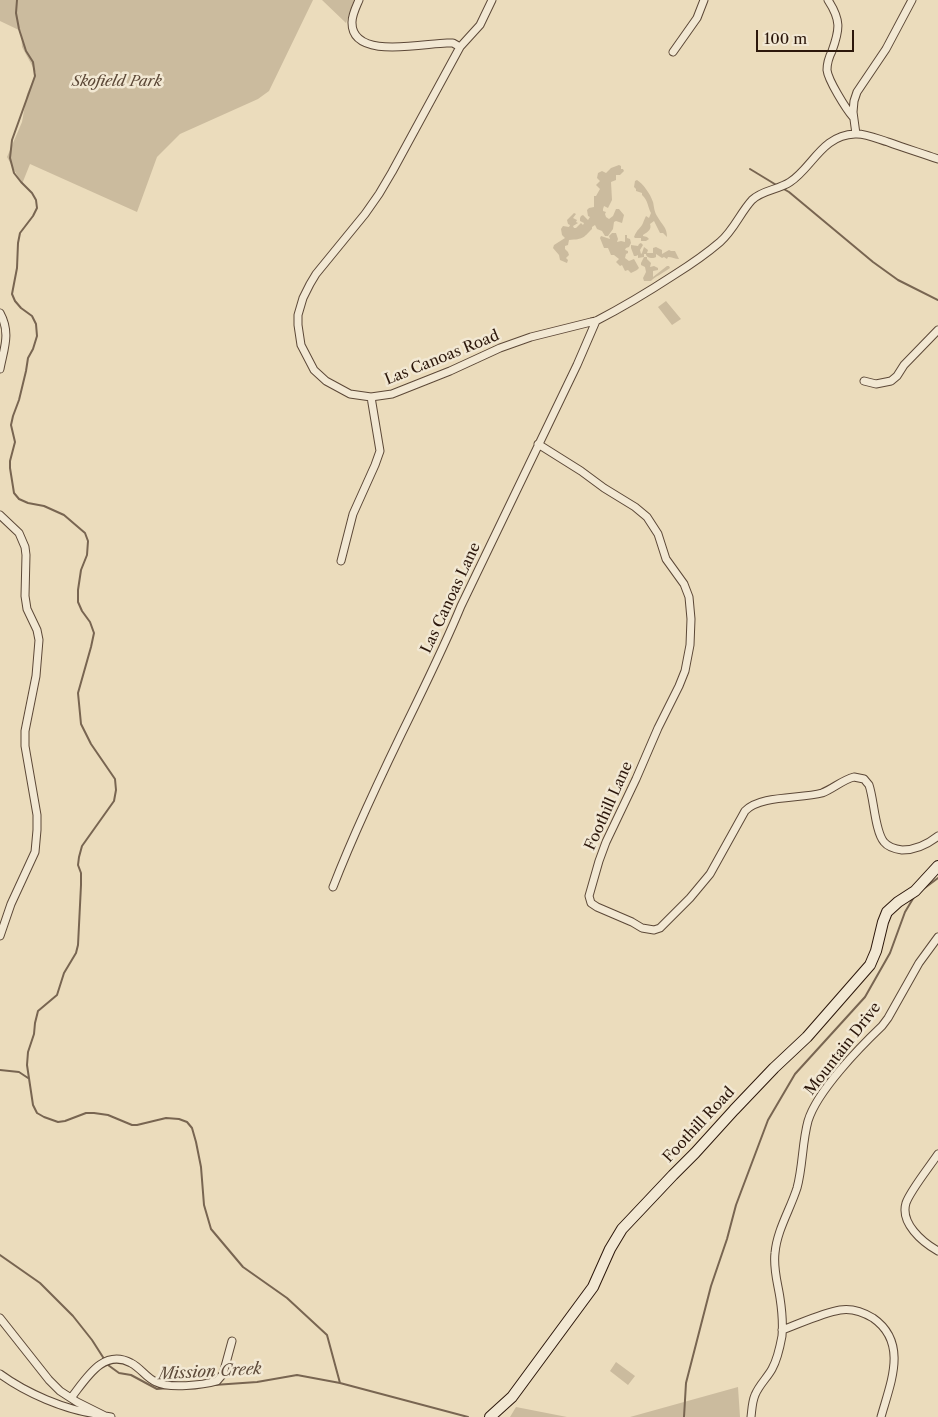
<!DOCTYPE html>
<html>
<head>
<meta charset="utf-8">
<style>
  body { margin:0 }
  #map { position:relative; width:938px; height:1417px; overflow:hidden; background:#ebdcbc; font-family:"Libre Caslon Text",serif }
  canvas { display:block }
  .scale { position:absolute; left:756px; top:30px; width:98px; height:22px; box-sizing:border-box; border:2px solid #2c170b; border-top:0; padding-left:6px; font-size:15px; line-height:18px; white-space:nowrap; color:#2c170b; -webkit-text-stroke:4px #f2e8d3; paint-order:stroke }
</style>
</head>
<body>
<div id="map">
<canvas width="938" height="1417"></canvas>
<div class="scale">100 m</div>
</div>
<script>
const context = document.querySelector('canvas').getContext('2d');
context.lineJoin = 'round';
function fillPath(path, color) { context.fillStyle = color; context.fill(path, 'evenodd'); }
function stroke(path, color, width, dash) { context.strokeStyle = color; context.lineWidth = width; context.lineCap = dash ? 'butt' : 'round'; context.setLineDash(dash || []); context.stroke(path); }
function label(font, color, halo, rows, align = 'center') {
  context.font = font + ' "Libre Caslon Text",serif'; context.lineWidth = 5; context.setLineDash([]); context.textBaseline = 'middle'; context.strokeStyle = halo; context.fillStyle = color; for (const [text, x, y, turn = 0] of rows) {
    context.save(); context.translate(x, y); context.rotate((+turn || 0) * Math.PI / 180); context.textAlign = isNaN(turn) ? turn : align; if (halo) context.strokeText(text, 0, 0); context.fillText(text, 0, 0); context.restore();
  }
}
const green = new Path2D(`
  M 0,0 L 313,0 L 269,91 L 258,99 L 180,134 L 157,157 L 137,212 L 30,164 L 22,184 L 7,157 L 22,122 L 27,94 L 36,73 L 22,47 L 21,31 L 0,21 Z
  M 322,0 L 354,0 L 346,23 Z
  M 619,165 L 621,166 L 621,169 L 623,169 L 624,171 L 620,175 L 616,175 L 616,180 L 611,182 L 612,200 L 608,208 L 604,206 L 603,209 L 603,211 L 606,212 L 605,214 L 606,217 L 609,219 L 613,216 L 616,209 L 619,209 L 624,215 L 622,223 L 616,221 L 614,222 L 613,229 L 608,236 L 605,236 L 602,231 L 597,229 L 595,225 L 592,227 L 592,229 C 583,238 584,239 569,240 L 568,245 L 565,246 L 565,249 L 568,252 L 569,255 L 566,258 L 568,260 L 567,263 L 560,260 L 559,255 L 553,248 L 554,245 L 565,238 L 562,235 L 561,229 L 563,226 L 569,227 L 570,225 L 568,224 L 567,220 L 574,213 L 576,214 L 573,218 L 577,220 L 576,222 L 578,223 L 573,226 L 574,228 L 576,228 L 581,223 L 583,225 L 584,223 L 580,221 L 580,218 L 581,216 L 583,215 L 588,220 L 590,217 L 588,216 L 587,210 L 589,208 L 594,207 L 594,196 L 596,196 L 600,189 L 596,185 L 600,181 L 597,178 L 598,173 L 602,171 L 606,173 L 611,168 Z
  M 637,180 C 643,184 650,193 653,202 C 654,206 654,211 657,216 C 662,225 667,227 667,237 L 663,233 L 660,233 L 654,221 L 650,224 C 652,229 648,232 643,235 L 643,236 L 647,237 L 649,239 L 646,241 L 641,241 L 641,238 L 635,238 L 634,237 C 637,229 641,228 643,223 C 644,220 645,218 646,216 L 649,218 L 651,213 C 648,208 648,200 642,195 L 642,193 L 636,191 L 636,189 L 634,187 L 635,181 Z
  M 612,233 L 616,233 L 618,239 L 617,242 L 621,241 L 625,242 L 625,235 L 627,235 L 627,238 L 630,239 L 631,243 L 629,247 L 626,248 L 625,250 L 628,251 L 628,253 L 626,254 L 625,258 L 629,261 L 634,259 L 639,268 L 637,270 L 631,273 L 628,270 L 625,271 L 622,265 L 620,266 L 616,262 L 619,259 L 614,255 L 611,255 L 608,248 L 604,248 L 600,238 L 601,236 L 610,239 L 609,236 Z
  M 641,243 L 643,245 L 640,250 L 641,254 L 642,253 L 644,247 L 648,250 L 647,253 L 653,253 L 653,248 L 656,247 L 662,250 L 662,254 L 669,250 L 671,251 L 675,251 L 679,259 C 675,259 672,257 668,257 L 667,259 L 664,257 L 662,258 L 656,254 L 656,257 C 653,259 646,258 646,254 L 644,254 L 644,257 L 638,258 L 638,255 L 636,256 L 634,256 L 631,248 L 631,245 L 638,246 L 639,244 Z
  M 644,257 L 647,257 L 647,259 L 651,263 L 650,267 L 654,266 L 658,268 L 658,270 L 653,271 L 653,277 L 667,266 L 669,266 L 670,268 C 665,272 653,278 651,281 L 644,281 L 643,278 L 646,272 L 645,267 L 641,265 L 641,263 Z
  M 666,301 L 681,319 L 672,325 L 658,307 Z
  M 616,1362 L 635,1376 L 628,1385 L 610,1371 Z
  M 738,1387 L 740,1417 L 630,1417 Z
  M 516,1407 L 567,1417 L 510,1417 Z`);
const stream = new Path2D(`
  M 17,0 L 16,13 L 19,29 L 26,51 L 33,62 L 35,76 L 12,140 L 10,158 L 14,173 L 21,182 L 32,193 L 36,200 L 37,208 L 33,216 L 20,233 L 18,243 L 17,268 L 12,294 L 15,301 L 21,308 L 32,316 L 36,324 L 37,336 L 33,349 L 28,358 L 26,371 L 19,400 L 13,416 L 11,425 L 15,442 L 10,461 L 10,468 L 14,493 L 19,499 L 28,503 L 44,506 L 64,515 L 85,533 L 88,541 L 87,555 L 81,570 L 78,590 L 78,602 L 82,611 L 90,622 L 94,633 L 91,647 L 78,693 L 81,724 L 91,744 L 115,779 L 116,790 L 114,801 L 82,846 L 79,857 L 78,865 L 81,873 L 81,885 L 78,945 L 76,953 L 64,973 L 57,995 L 38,1011 L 35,1023 L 34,1034 L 28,1052 L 27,1065 L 33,1105 L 37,1113 L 44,1117 L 58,1122 L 65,1121 L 86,1113 L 94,1113 L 108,1115 L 132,1125 L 137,1125 L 166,1118 L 179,1119 L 187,1122 L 192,1128 L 196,1142 L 201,1167 L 204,1205 L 211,1229 L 243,1267 L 287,1298 L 327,1335 L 340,1383
  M 750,169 L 778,186
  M 782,188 L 789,192 L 873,262 L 898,280 L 938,300
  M 922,890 L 938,878
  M 0,1070 L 19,1072 L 28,1078
  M 0,1255 L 40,1283 L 73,1316 L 92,1340 L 108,1365 L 119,1373 L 131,1375 L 157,1389 L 169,1388
  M 214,1385 L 257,1382 L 297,1375 L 340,1383 L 468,1417
  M 684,1417 L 686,1383 L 711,1286 L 727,1239 L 736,1205 L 768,1120 L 795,1074 L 865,997 L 890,953 L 905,912 L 914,897`);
const street = new Path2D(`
  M 359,0 C 356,7 352,15 352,22 C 351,61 425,43 447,43 L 453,43 L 460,47
  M 492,0 L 480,25 L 460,47 L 392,172 L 379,194 L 365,214 L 316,274 L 310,284 L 303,298 L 298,315 L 298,325 L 301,345 L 314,370 L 326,381 L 350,394 L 371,397 L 392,394 L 450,371 L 500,348 L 531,337 L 591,322 L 596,321 C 623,307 648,292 674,275 C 690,265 706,254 720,242 C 734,230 740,213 752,200 C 762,190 778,190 790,182 C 812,168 822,135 855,134 C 865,133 878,139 888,142 C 904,148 921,153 938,159
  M 828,0 C 841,20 840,29 832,51 C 829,57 827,63 827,70 C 828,80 846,109 853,117
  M 673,52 L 697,18 L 704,0
  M 856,134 L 853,112 L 854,101 L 857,92 L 886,49 L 912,0
  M 0,313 C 11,333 4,348 0,369
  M 864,381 L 876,384 L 891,381 L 897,376 L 904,365 L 938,330
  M 538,444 L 581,471 L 604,488 L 635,507 L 647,517 L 658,534 L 666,559 L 684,584 L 689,597 L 691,619 L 690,645 L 685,671 L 679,686 L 658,728 L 636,779 L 606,842 L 599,861 L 589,896 L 591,903 L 597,907 L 632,922 L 642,928 L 654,930 L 660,928 L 690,898 L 710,874 L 745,811 C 760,795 801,799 822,793 C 833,789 842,780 854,777 L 864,779 L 869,785 C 874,799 875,832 884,842 C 888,847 895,849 902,850 C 915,850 928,844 938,836
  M 0,515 L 19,533 L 25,547 L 26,555 L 25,596 L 27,609 L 37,630 L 39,640 L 36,676 L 25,731 L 25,746 L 37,815 L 37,830 L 35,852 L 11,904 L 0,936
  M 341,561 L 353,514 L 375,465 L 380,451 L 371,397
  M 333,887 C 357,825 386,765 415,706 C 431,673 447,640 461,606 L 577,365 L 596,321
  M 938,1154 C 930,1166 910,1191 906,1203 C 900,1223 922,1242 938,1251
  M 0,1318 L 49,1380 L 60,1391 L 77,1402 L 105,1416 L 111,1417
  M 782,1330 C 799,1324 822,1313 840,1310 C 852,1308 863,1312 873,1318 C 909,1343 890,1384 881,1417
  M 0,1374 C 26,1393 65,1410 97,1414
  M 71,1398 C 86,1379 103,1348 131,1363 C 141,1368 146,1378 156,1382 C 169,1389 203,1385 217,1381 L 223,1374 L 232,1341
  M 751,1417 C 752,1409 752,1402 755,1395 C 759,1385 767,1378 772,1369 C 777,1360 780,1347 782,1336 C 783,1324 782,1311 780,1298 C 778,1284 773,1269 775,1253 C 777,1230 790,1210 797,1188 C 803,1166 802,1143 808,1121 C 817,1091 860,1047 882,1026 L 888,1018 L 919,963 L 938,937`);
const secondary = new Path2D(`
  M 490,1417 L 512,1397 L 593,1287 L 610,1249 L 622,1229 L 673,1175 L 695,1153 L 734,1110 L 774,1068 L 807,1037 L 870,965 L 876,951 L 883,922 L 887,912 L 898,902 L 915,891 L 938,866`);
const parkNames = [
  ["Skofield Park",117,82]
];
const streetNames = [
  ["Las Canoas Road",442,358,-22],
  ["Las Canoas Lane",451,598,-65],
  ["Foothill Lane",609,806,-66],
  ["Mountain Drive",843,1049,-52],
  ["Foothill Road",699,1125,-47]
];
const waterNames = [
  ["Mission Creek",210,1372,-3]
];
fillPath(green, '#cbbb9e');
stroke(stream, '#786551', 2);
stroke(street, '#5c4837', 9);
stroke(secondary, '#2c170b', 12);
stroke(street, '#f2e8d3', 7);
stroke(secondary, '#f2e8d3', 10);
label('italic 15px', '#5c4837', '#f2e8d3', parkNames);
label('15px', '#2c170b', '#f2e8d3', streetNames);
label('italic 16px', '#5e4b3a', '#f2e8d3', waterNames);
</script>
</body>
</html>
